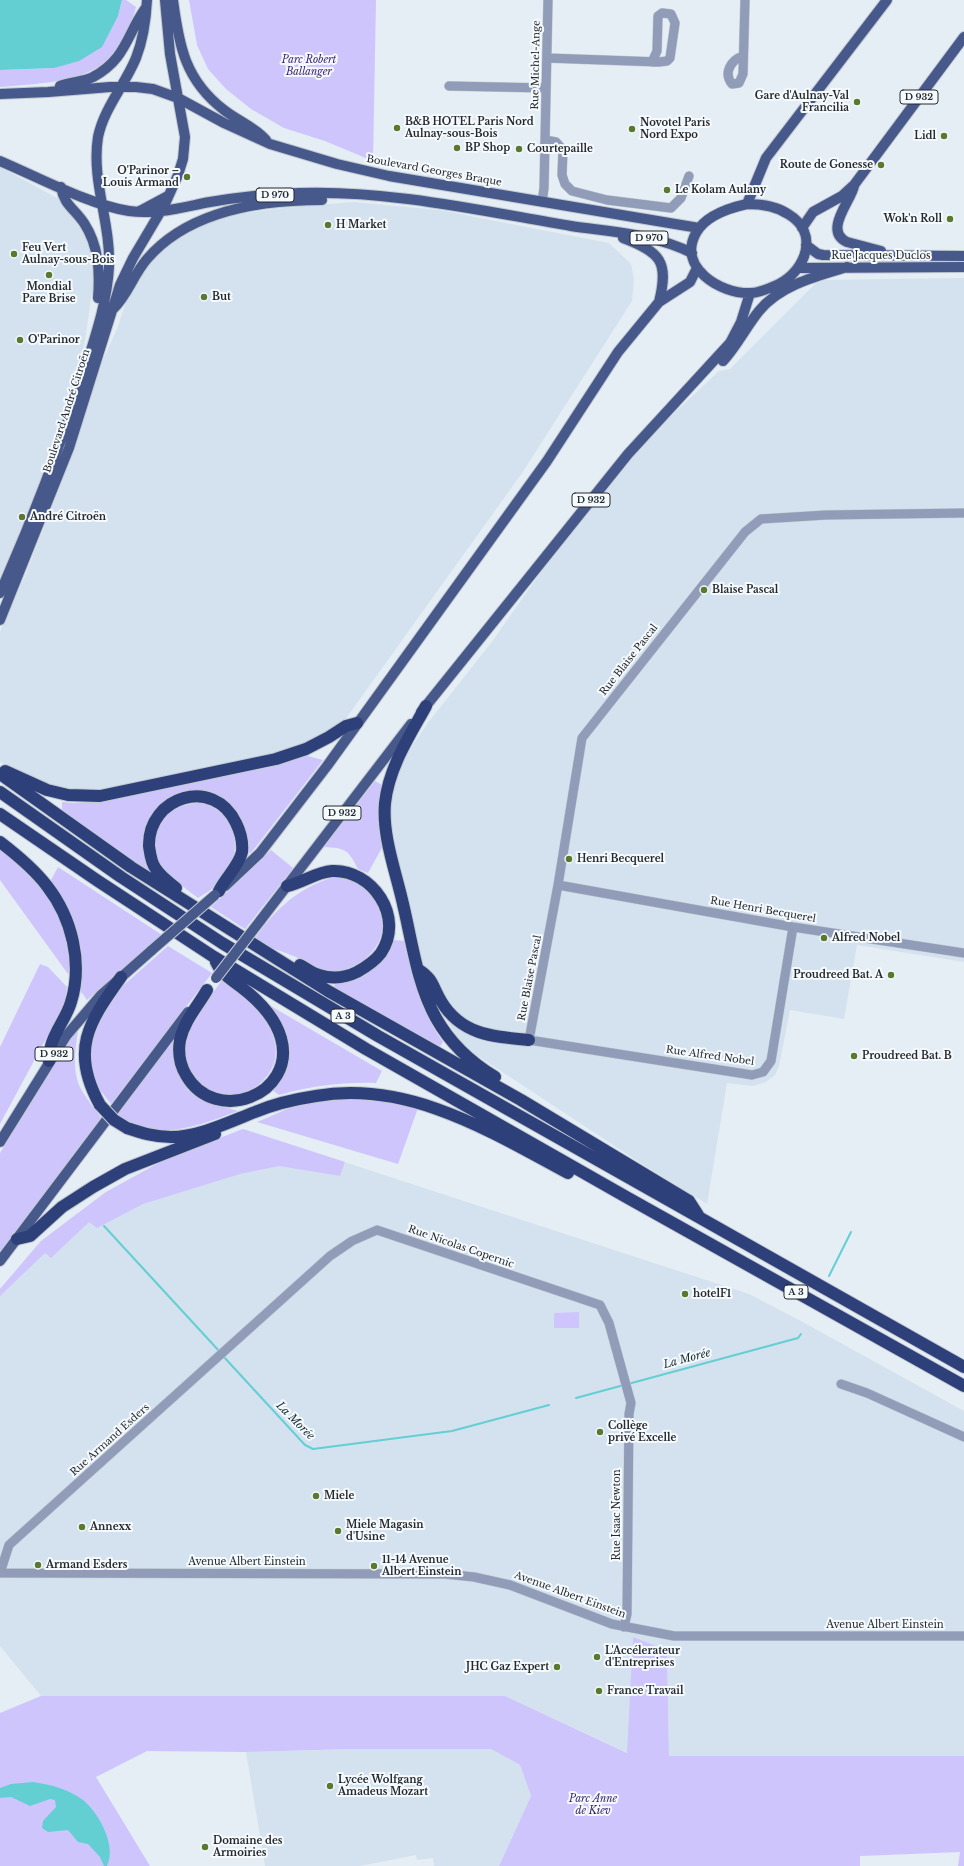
<!DOCTYPE html>
<html>
<head>
<meta charset="utf-8">
<style>
  body { margin:0 }
  canvas { display:block; background:#e5edf5 }
</style>
</head>
<body>
<canvas width="964" height="1866"></canvas>
<script>
const context = document.querySelector('canvas').getContext('2d');
context.lineJoin = 'round';
function fillPath(path, color) { context.fillStyle = color; context.fill(path, 'evenodd'); }
function stroke(path, color, width, dash) { context.strokeStyle = color; context.lineWidth = width; context.lineCap = dash ? 'butt' : 'round'; context.setLineDash(dash || []); context.stroke(path); }
function label(font, color, halo, rows, align = 'center') {
  context.font = font + ' "Libre Baskerville",serif'; context.lineWidth = 4; context.setLineDash([]); context.textBaseline = 'middle'; context.strokeStyle = halo; context.fillStyle = color; for (const [text, x, y, turn = 0] of rows) {
    context.save(); context.translate(x, y); context.rotate((+turn || 0) * Math.PI / 180); context.textAlign = isNaN(turn) ? turn : align; if (halo) context.strokeText(text, 0, 0); context.fillText(text, 0, 0); context.restore();
  }
}
const built = new Path2D(`
  M 0,167 L 57,198 L 68,209 L 85,236 L 92,258 L 94,279 L 85,340 L 77,381 L 37,492 L 0,579 Z
  M 354,202 L 439,210 L 609,243 L 631,264 L 634,280 L 632,301 L 522,473 L 342,724 L 303,745 L 274,754 L 102,790 L 74,792 L 31,781 L 0,762 L 0,632 L 25,576 L 77,443 L 98,371 L 117,329 L 127,299 L 144,270 L 172,240 L 202,223 L 227,215 L 293,207 Z
  M 964,278 L 964,962 L 857,945 L 844,1019 L 790,1010 L 779,1066 L 775,1075 L 766,1082 L 753,1086 L 727,1083 L 707,1204 L 639,1162 L 475,1054 L 460,1041 L 442,1013 L 427,986 L 391,832 L 390,805 L 395,780 L 405,757 L 427,724 L 491,643 L 548,562 L 634,456 L 669,418 L 719,371 L 730,369 L 819,280 Z
  M 243,1129 L 749,1294 L 799,1320 L 964,1411 L 964,1756 L 669,1756 L 667,1650 L 633,1637 L 628,1753 L 505,1696 L 41,1696 L 0,1646 L 0,1289 L 41,1241 L 106,1192 L 166,1159 Z
  M 350,1749 L 491,1749 L 520,1765 L 531,1796 L 499,1866 L 434,1866 L 433,1858 L 417,1860 L 416,1855 L 360,1866 L 265,1866 L 246,1752 Z`);
const green = new Path2D(`
  M 122,0 L 126,0 L 136,7 C 116,83 67,81 0,87 L 0,70 L 54,68 L 118,16 Z
  M 189,0 L 376,0 L 373,161 L 325,141 L 284,128 L 251,109 L 226,89 L 208,69 L 197,45 Z
  M 304,755 L 323,760 L 251,853 L 246,852 L 220,798 L 164,803 C 139,829 139,837 149,871 L 62,812 L 62,802 L 74,803 L 104,801 Z
  M 375,781 L 382,785 C 379,806 379,824 384,844 L 368,873 L 358,869 C 348,849 345,848 324,847 Z
  M 201,802 C 210,806 222,811 227,819 C 239,835 237,865 223,880 C 216,887 206,893 198,898 C 189,891 162,872 158,863 C 149,846 155,822 172,811 C 180,805 191,804 201,802 Z
  M 0,847 C 14,860 32,873 44,887 C 59,906 78,951 68,974 L 0,880 Z
  M 271,850 L 293,868 L 245,929 L 211,907 Z
  M 58,867 L 162,935 L 87,1000 L 80,990 C 82,941 77,922 51,880 Z
  M 331,878 C 337,878 344,877 349,879 C 372,886 390,919 379,941 C 372,956 354,970 336,971 C 322,973 309,962 296,957 C 282,951 268,948 254,940 C 274,910 297,889 331,878 Z
  M 393,940 L 405,941 C 414,980 419,1008 443,1042 L 438,1049 L 333,988 L 336,983 Z
  M 168,946 L 212,973 L 111,1104 L 97,1086 L 88,1064 L 90,1040 L 117,991 Z
  M 40,964 L 48,967 L 67,987 L 64,1005 L 0,1124 L 0,1047 Z
  M 222,980 C 229,985 238,989 245,995 C 260,1010 280,1036 275,1059 C 265,1098 213,1109 192,1075 C 185,1065 182,1052 185,1040 C 191,1018 209,999 222,980 Z
  M 264,1002 L 382,1071 L 376,1083 C 342,1082 311,1086 279,1095 L 271,1089 C 302,1059 291,1029 264,1002 Z
  M 76,1029 L 78,1031 C 75,1050 72,1072 81,1089 C 87,1100 96,1110 103,1120 L 0,1254 L 0,1153 Z
  M 177,1036 L 174,1058 L 177,1071 L 188,1090 L 208,1102 L 238,1111 C 200,1125 152,1145 117,1114 Z
  M 355,1098 L 396,1103 L 418,1108 L 398,1164 L 257,1122 L 299,1104 Z
  M 243,1129 L 345,1162 L 340,1176 L 279,1166 L 240,1174 L 143,1204 L 97,1228 L 89,1222 L 51,1258 L 45,1253 L 0,1296 L 0,1289 L 41,1241 L 106,1192 L 166,1159 Z
  M 579,1312 L 579,1328 L 554,1328 L 554,1313 Z
  M 633,1637 L 667,1650 L 669,1756 L 964,1756 L 964,1866 L 958,1866 L 960,1852 L 860,1856 L 860,1866 L 499,1866 L 531,1796 L 520,1765 L 491,1749 L 350,1749 L 246,1752 L 147,1751 L 96,1777 L 150,1866 L 0,1866 L 0,1713 L 41,1696 L 505,1696 L 627,1753 Z`);
const water = new Path2D(`
  M 0,0 L 122,0 L 118,16 L 102,47 L 79,61 L 54,68 L 0,70 Z
  M 33,1782 C 52,1785 68,1789 83,1800 C 99,1813 117,1846 107,1866 L 104,1866 L 100,1857 L 88,1844 L 78,1842 L 68,1830 L 48,1832 L 42,1828 L 43,1821 L 56,1807 L 55,1800 L 50,1799 L 30,1806 L 11,1797 L 0,1798 L 0,1788 L 11,1784 Z`);
const stream = new Path2D(`
  M 104,1226 L 220,1352
  M 829,1276 L 851,1232
  M 223,1356 L 305,1445 L 313,1449 L 452,1431 L 549,1405
  M 628,1384 L 798,1338 L 801,1334
  M 576,1398 L 624,1385`);
const minor = new Path2D(`
  M 743,56 C 731,60 723,73 732,84 L 739,83 L 743,74 L 745,0
  M 547,58 L 659,62 L 667,61 L 670,58 L 675,23 L 671,14 L 662,13 L 658,16 L 657,51 L 652,62
  M 449,86 L 546,88
  M 545,140 L 556,142 L 563,150 L 562,175 L 565,184 L 572,191 L 607,200 L 671,208 L 681,198 L 689,176
  M 542,202 L 544,188 L 548,0
  M 558,885 L 793,927 L 964,953
  M 793,927 L 771,1061 L 763,1072 L 752,1075 L 529,1040 L 558,885 L 582,738 L 745,532 L 761,519 L 826,515 L 964,513
  M 841,1384 L 867,1393 L 964,1437
  M 0,1573 L 9,1545 L 330,1256 L 352,1241 L 377,1230 L 600,1305 L 609,1323 L 631,1403 L 629,1414 L 627,1614 L 624,1627
  M 0,1573 L 445,1574 L 474,1577 L 510,1585 L 612,1624 L 674,1636 L 964,1636`);
const major = new Path2D(`
  M 173,0 C 179,46 185,80 224,110 C 238,121 255,127 266,140
  M 60,86 C 70,82 83,82 93,77 C 126,59 126,36 145,9
  M 0,94 L 48,92 L 110,87 L 136,87 L 153,89 L 178,98 L 224,123 L 270,144 L 337,164 L 389,176 L 699,228
  M 0,161 C 38,177 90,205 129,211 C 157,215 183,207 210,202 C 239,197 269,194 299,193 C 390,190 482,211 571,226 C 611,232 655,234 692,253
  M 854,186 C 851,201 823,231 847,242 L 881,251
  M 61,187 C 64,205 74,208 84,223 C 99,246 100,272 98,298
  M 747,204 C 761,204 776,206 788,214 C 820,233 806,270 779,284 C 770,288 760,293 750,293 C 720,294 677,267 696,233 C 705,216 729,208 747,204 Z
  M 747,204 L 766,158 L 887,0
  M 140,211 L 168,196
  M 802,228 L 813,212 L 842,196 L 854,185 L 964,37
  M 623,238 C 661,252 669,262 659,302
  M 806,245 L 818,254 L 823,255 L 964,256
  M 799,268 L 964,267
  M 113,309 C 128,295 133,275 147,259 C 189,210 261,200 322,200
  M 723,361 C 737,346 746,327 759,311 C 780,285 817,276 847,267
  M 0,593 C 31,523 58,452 82,379 C 93,343 107,305 109,267 C 111,223 91,181 98,137 C 104,108 125,85 136,58 C 143,40 146,20 147,0
  M 0,620 L 69,448 L 120,285 L 133,258 L 165,204 L 178,175 L 183,159 L 185,137 L 170,54 L 165,0
  M 421,712 L 628,454 L 730,343 L 741,322 L 750,293
  M 225,886 L 260,853 L 327,766 L 547,461 L 618,352 L 659,302 L 690,282 L 697,268
  M 260,921 L 411,724
  M 0,1142 L 66,1036 L 101,995 L 152,950
  M 0,1261 L 188,1012`);
const highway = new Path2D(`
  M 426,706 C 409,737 389,767 385,803 C 382,836 396,872 403,904 C 412,941 417,984 436,1018 C 450,1043 470,1062 495,1077
  M 5,771 L 47,790 L 68,795 L 100,796 L 276,759 L 306,749 L 329,737 L 346,726 L 357,723
  M 0,774 L 131,867 L 328,991 L 521,1100 L 689,1201 L 698,1215
  M 0,792 L 121,877 L 222,943 L 378,1036 L 964,1367
  M 0,814 L 98,881 L 214,957 L 366,1049 L 628,1198 L 964,1386
  M 0,842 C 17,855 34,869 47,886 C 72,918 83,963 71,1002 C 67,1017 54,1032 51,1046 C 50,1051 50,1056 49,1061
  M 287,886 C 302,883 316,872 332,871 C 372,869 405,917 381,953 C 375,961 366,967 357,972 C 345,978 332,979 319,975 C 312,973 306,968 300,965
  M 176,888 C 169,882 161,877 156,869 C 151,863 150,853 149,846 C 148,796 214,776 236,823 C 240,831 243,842 242,852 C 239,866 225,878 219,891
  M 419,970 C 434,980 432,986 441,1001 C 461,1035 494,1037 529,1040
  M 207,990 C 198,1006 184,1021 180,1040 C 178,1052 180,1065 186,1075 C 215,1126 297,1095 281,1038 C 275,1017 258,1000 241,987 C 231,979 221,974 216,962
  M 100,1105 C 70,1051 88,1023 121,977
  M 127,1128 C 142,1133 155,1137 171,1137 C 199,1137 229,1122 255,1112 C 274,1104 296,1099 316,1096 C 408,1080 490,1131 568,1173
  M 17,1239 L 30,1236 L 62,1207 L 93,1187 L 125,1169 L 215,1134`);
const majorBridge = new Path2D(`
  M 152,950 L 215,895
  M 216,978 L 260,921`);
const highwayBridge = new Path2D(`
  M 100,1105 L 114,1120 L 127,1128`);
const markers = [
  [857,102,4,"#59792f"],
  [397,128,4,"#59792f"],
  [632,129,4,"#59792f"],
  [944,136,4,"#59792f"],
  [457,148,4,"#59792f"],
  [519,149,4,"#59792f"],
  [881,165,4,"#59792f"],
  [187,177,4,"#59792f"],
  [667,190,4,"#59792f"],
  [950,219,4,"#59792f"],
  [328,225,4,"#59792f"],
  [14,254,4,"#59792f"],
  [49,275,4,"#59792f"],
  [204,297,4,"#59792f"],
  [20,340,4,"#59792f"],
  [22,517,4,"#59792f"],
  [704,590,4,"#59792f"],
  [569,859,4,"#59792f"],
  [824,938,4,"#59792f"],
  [891,975,4,"#59792f"],
  [854,1056,4,"#59792f"],
  [685,1294,4,"#59792f"],
  [600,1432,4,"#59792f"],
  [316,1496,4,"#59792f"],
  [82,1527,4,"#59792f"],
  [338,1531,4,"#59792f"],
  [38,1565,4,"#59792f"],
  [374,1566,4,"#59792f"],
  [597,1657,4,"#59792f"],
  [557,1667,4,"#59792f"],
  [599,1691,4,"#59792f"],
  [330,1786,4,"#59792f"],
  [205,1847,4,"#59792f"]
];
const shields = [
  [919,97,38],
  [275,195,38],
  [649,238,38],
  [591,500,38],
  [342,813,38],
  [343,1016,24],
  [54,1054,38],
  [796,1292,24]
];
const shieldNames = [
  ["D 932",919,97],
  ["D 970",275,195],
  ["D 970",649,238],
  ["D 932",591,500],
  ["D 932",342,813],
  ["A 3",343,1016],
  ["D 932",54,1054],
  ["A 3",796,1292]
];
const parkNames = [
  ["Parc Robert",309,60],
  ["Ballanger",309,72],
  ["Parc Anne",593,1799],
  ["de Kiev",593,1811]
];
const streetNames = [
  ["Rue Michel-Ange",536,65,-89],
  ["Boulevard Georges Braque",434,171,10],
  ["Rue Jacques Duclos",881,256],
  ["Boulevard André Citroën",67,411,-72],
  ["Rue Blaise Pascal",629,660,-52],
  ["Rue Henri Becquerel",763,910,10],
  ["Rue Blaise Pascal",530,978,-79],
  ["Rue Alfred Nobel",710,1056,8],
  ["Rue Nicolas Copernic",461,1247,19],
  ["Rue Armand Esders",110,1440,-42],
  ["Rue Isaac Newton",617,1515,-90],
  ["Avenue Albert Einstein",247,1562],
  ["Avenue Albert Einstein",570,1595,20],
  ["Avenue Albert Einstein",885,1625]
];
const poiNames = [
  ["Gare d'Aulnay-Val",849,96,"right"],
  ["Francilia",849,108,"right"],
  ["B&B HOTEL Paris Nord",405,122],
  ["Aulnay-sous-Bois",405,134],
  ["Novotel Paris",640,123],
  ["Nord Expo",640,135],
  ["Lidl",936,136,"right"],
  ["BP Shop",465,148],
  ["Courtepaille",527,149],
  ["Route de Gonesse",873,165,"right"],
  ["O'Parinor –",179,171,"right"],
  ["Louis Armand",179,183,"right"],
  ["Le Kolam Aulany",675,190],
  ["Wok'n Roll",942,219,"right"],
  ["H Market",336,225],
  ["Feu Vert",22,248],
  ["Aulnay-sous-Bois",22,260],
  ["Mondial",49,287,"center"],
  ["Pare Brise",49,299,"center"],
  ["But",212,297],
  ["O'Parinor",28,340],
  ["André Citroën",30,517],
  ["Blaise Pascal",712,590],
  ["Henri Becquerel",577,859],
  ["Alfred Nobel",832,938],
  ["Proudreed Bat. A",883,975,"right"],
  ["Proudreed Bat. B",862,1056],
  ["hotelF1",693,1294],
  ["Collège",608,1426],
  ["privé Excelle",608,1438],
  ["Miele",324,1496],
  ["Miele Magasin",346,1525],
  ["d'Usine",346,1537],
  ["Annexx",90,1527],
  ["11-14 Avenue",382,1560],
  ["Albert Einstein",382,1572],
  ["Armand Esders",46,1565],
  ["L'Accélerateur",605,1651],
  ["d'Entreprises",605,1663],
  ["JHC Gaz Expert",549,1667,"right"],
  ["France Travail",607,1691],
  ["Lycée Wolfgang",338,1780],
  ["Amadeus Mozart",338,1792],
  ["Domaine des",213,1841],
  ["Armoiries",213,1853]
];
const waterNames = [
  ["La Morée",687,1359,-15],
  ["La Morée",295,1421,45]
];
fillPath(built, '#d4e2ef');
fillPath(green, '#cec5fd');
fillPath(water, '#63cfd3');
stroke(stream, '#63cfd3', 2);
stroke(minor, '#c3cad1', 10);
stroke(major, '#c3cad1', 12);
stroke(highway, '#c3cad1', 14);
stroke(minor, '#919cb9', 9);
stroke(major, '#47588b', 10);
stroke(highway, '#2e4079', 12);
stroke(majorBridge, '#c3cad1', 12, []);
stroke(highwayBridge, '#c3cad1', 14, []);
stroke(majorBridge, '#47588b', 10);
stroke(highwayBridge, '#2e4079', 12);
for (const [x, y, r, color] of markers) { const dot = new Path2D(); dot.arc(x, y, r, 0, 2 * Math.PI); context.fillStyle = color; context.fill(dot); stroke(dot, '#f5faff', 1.5); }
for (const [x, y, w] of shields) { const box = new Path2D(); box.roundRect(x - w / 2, y - 7, w, 14, 3); context.fillStyle = '#f5faff'; context.fill(box); stroke(box, '#26292b', 1); }
label('bold 9px', '#26292b', null, shieldNames);
label('italic 10px', '#361c6c', '#f5faff', parkNames);
label('10px', '#26292b', '#f5faff', streetNames);
label('bold 10px', '#26292b', '#f5faff', poiNames, 'left');
label('italic 11px', '#1a2e2f', '#f5faff', waterNames);
</script>
</body>
</html>
